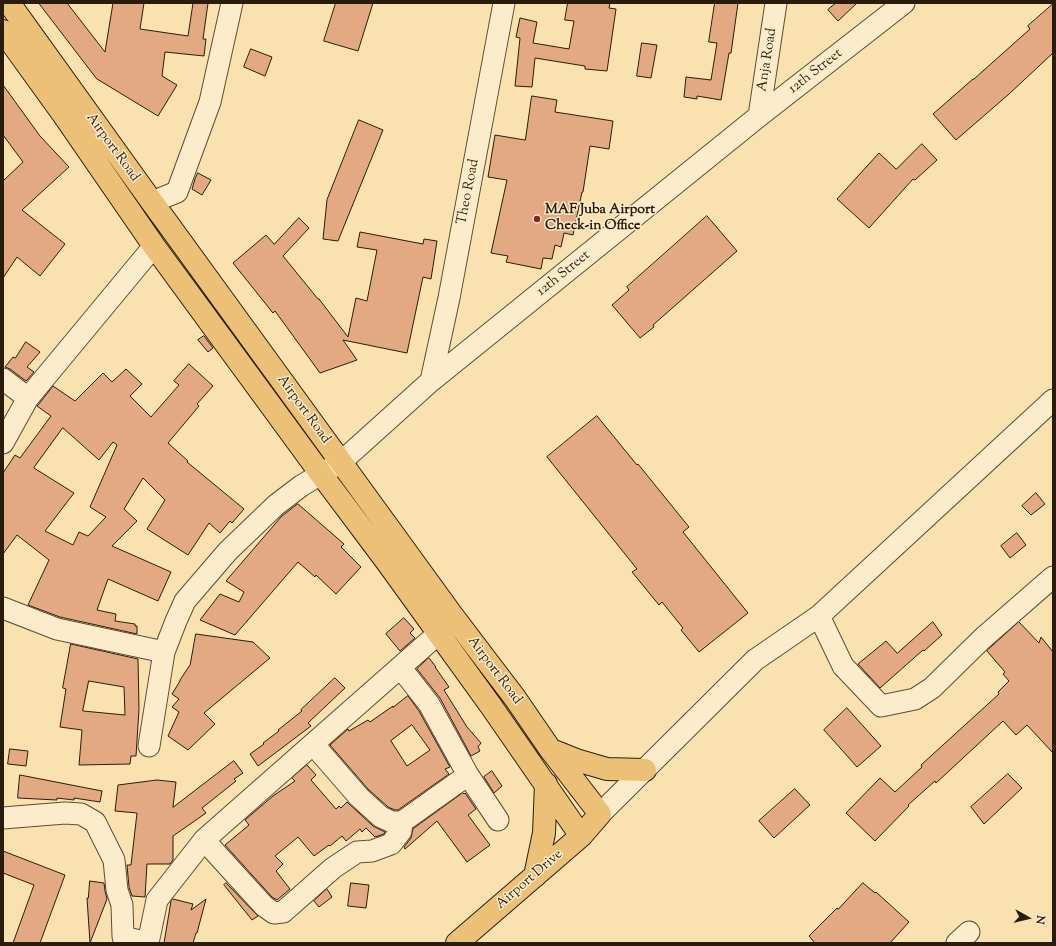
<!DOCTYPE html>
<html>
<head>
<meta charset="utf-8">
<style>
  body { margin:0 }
  #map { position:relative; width:1056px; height:946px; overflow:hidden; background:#fae1b0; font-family:"Sorts Mill Goudy",serif }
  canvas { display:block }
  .frame { position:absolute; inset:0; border:4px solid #2a1c0b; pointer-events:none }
  .north { position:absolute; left:1008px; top:898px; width:40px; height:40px; -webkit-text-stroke:3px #fceccc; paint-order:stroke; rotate:98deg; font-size:11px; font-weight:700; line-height:16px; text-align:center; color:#2a1c0b }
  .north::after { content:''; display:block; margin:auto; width:14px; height:18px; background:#2a1c0b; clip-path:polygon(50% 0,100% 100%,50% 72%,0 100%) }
</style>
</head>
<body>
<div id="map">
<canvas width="1056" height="946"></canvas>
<div class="frame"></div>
<div class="north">N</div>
</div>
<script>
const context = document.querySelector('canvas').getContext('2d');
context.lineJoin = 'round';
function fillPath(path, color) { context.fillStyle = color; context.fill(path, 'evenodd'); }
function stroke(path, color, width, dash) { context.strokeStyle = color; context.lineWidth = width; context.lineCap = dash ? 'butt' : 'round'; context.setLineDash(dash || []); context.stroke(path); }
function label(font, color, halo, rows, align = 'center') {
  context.font = font + ' "Sorts Mill Goudy",serif'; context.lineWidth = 3; context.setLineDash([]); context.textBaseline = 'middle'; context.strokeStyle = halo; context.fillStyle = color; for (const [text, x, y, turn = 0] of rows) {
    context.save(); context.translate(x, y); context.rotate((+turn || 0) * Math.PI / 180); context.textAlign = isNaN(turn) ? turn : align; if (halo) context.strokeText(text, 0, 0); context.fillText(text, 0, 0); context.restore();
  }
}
const building = new Path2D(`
  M 39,3 L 67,3 L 105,52 L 113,3 L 144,3 L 140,29 L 188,36 L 193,3 L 208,3 L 203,39 L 206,39 L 204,56 L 165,52 L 162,76 L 177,85 L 158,116 L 97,79 Z
  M 336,3 L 373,3 L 358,51 L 324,41 Z
  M 568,3 L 610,3 L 609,8 L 616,9 L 607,71 L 585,69 L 585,66 L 535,58 L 532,87 L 515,86 L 520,38 L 516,37 L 520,18 L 537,22 L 533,43 L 569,49 L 574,21 L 565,20 Z
  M 715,3 L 738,3 L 731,53 L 729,53 L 721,100 L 697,96 L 697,99 L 684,97 L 686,77 L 711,80 L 717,43 L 709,42 Z
  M 836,3 L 857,3 L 838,21 L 828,10 Z
  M 1053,4 L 1053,53 L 1009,94 L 956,140 L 933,114 L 973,79 L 974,79 L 1030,29 L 1028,26 Z
  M 642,43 L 657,45 L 651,78 L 637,76 Z
  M 251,49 L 272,57 L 265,76 L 244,67 Z
  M 3,85 L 40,136 L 69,167 L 22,210 L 65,244 L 40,276 L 17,257 L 3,278 L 3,181 L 23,162 L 3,135 Z
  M 532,96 L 557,100 L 555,112 L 613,121 L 609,149 L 590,146 L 583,192 L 582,192 L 573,235 L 564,233 L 561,247 L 555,245 L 552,259 L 543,258 L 541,269 L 506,262 L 508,256 L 491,253 L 507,180 L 488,177 L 495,135 L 525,140 Z
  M 359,120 L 383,130 L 338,241 L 323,239 L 327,200 Z
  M 922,144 L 937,160 L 915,180 L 913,179 L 869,228 L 837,199 L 879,153 L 896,169 Z
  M 198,173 L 211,180 L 202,195 L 192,189 L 195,179 Z
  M 707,216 L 737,251 L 653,325 L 654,327 L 640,338 L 612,305 L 629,290 L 627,287 Z
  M 299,218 L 309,228 L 283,256 L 318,299 L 319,299 L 348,337 L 356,298 L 367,301 L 377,250 L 357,247 L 360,232 L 423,244 L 424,239 L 437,241 L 431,279 L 423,277 L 407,353 L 343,340 L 357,360 L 320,373 L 275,311 L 273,313 L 233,263 L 266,235 L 274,244 Z
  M 204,336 L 213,348 L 208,352 L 198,340 Z
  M 26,342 L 40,352 L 27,367 L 34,372 L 26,381 L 10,369 L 5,367 L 13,357 L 15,358 Z
  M 189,364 L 213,386 L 197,404 L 199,406 L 168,443 L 188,461 L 187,462 L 244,509 L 232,523 L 230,521 L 220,533 L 209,523 L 188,555 L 147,529 L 165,500 L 143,478 L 124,509 L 137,521 L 112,546 L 171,572 L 158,601 L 108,579 L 97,610 L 116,614 L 115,621 L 135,624 L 135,626 L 137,626 L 137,634 L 60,617 L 28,605 L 49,560 L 17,535 L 3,554 L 3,473 L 15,455 L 20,458 L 51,416 L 37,406 L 38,405 L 53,386 L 75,401 L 103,373 L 112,382 L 126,369 L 142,384 L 130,396 L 151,417 L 179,385 L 174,381 ZM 63,428 L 99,460 L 113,442 L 117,445 L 90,507 L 106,517 L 88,536 L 79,532 L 73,545 L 45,531 L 74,493 L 34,468 Z
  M 597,416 L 637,465 L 638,464 L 689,527 L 683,532 L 748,613 L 699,652 L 681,630 L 683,628 L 662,602 L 659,605 L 632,572 L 637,569 L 547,457 Z
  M 1036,493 L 1045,504 L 1031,515 L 1022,506 Z
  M 298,504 L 344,544 L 341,547 L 361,567 L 336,594 L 316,575 L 315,577 L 298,562 L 235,635 L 200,620 L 220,594 L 239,602 L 244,592 L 226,581 L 281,517 Z
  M 1017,533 L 1026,545 L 1010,558 L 1001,546 Z
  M 404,618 L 414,629 L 410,633 L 415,638 L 400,651 L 386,634 Z
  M 933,622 L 942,635 L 924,651 L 923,650 L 880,688 L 858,664 L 886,641 L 897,653 Z
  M 1019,622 L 1039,643 L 1041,637 L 1053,652 L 1053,753 L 1027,725 L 1016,735 L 1003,721 L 936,783 L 935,781 L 908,805 L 909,806 L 875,841 L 846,813 L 880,778 L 895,792 L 922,767 L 921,765 L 999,694 L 998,692 L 1009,681 L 1003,674 L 1005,672 L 987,651 Z
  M 196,634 L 253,642 L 270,658 L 204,713 L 215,724 L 188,750 L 168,736 L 179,712 L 172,707 L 179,699 L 172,694 L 180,681 L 180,680 L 190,665 Z
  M 71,644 L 138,659 L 139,709 L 136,756 L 131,756 L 130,764 L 79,765 L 82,730 L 60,727 L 66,689 L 63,688 ZM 89,681 L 124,687 L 125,715 L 83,711 Z
  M 429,658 L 436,667 L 435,667 L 449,687 L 444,690 L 467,727 L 481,743 L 478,747 L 480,751 L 471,756 L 440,698 L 417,669 Z
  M 335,678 L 345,688 L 308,723 L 311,726 L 258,766 L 250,754 L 264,744 L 263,743 L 279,731 L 278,730 L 302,711 L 301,710 Z
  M 408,696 L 419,711 L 450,767 L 445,769 L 449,774 L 398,810 L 395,810 L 388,807 L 368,789 L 330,745 L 348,729 L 349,731 L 368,720 L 370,722 L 393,706 L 393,707 ZM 412,725 L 430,750 L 407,766 L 391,741 Z
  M 847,708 L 881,746 L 857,767 L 824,730 Z
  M 10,749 L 28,751 L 26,766 L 8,764 Z
  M 234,761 L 243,773 L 234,779 L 236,781 L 202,808 L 206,813 L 173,836 L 173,860 L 170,864 L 147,864 L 145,897 L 132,896 L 129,887 L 127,865 L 131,865 L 137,813 L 115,811 L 118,785 L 157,780 L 176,782 L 173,807 Z
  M 307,765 L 316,775 L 311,780 L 336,809 L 339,806 L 341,808 L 347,802 L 373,826 L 385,832 L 384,834 L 375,837 L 366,828 L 362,832 L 360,829 L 346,841 L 342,836 L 330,846 L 329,845 L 314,856 L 298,837 L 275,856 L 283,864 L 276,871 L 290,889 L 277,900 L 272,897 L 225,845 L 249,825 L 245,820 L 273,796 L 295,781 L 292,778 Z
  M 492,771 L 502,786 L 494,793 L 484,777 Z
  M 1008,774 L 1022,788 L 984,824 L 971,807 Z
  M 20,775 L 102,791 L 100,802 L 74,798 L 74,800 L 57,798 L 57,800 L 18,798 Z
  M 795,789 L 810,805 L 774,838 L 759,821 Z
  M 463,793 L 464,794 L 465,793 L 476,809 L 468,815 L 490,845 L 467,862 L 437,821 L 405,849 L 404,847 L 411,838 L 413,829 Z
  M 3,851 L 65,875 L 40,943 L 13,943 L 34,885 L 3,873 Z
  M 90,881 L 104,883 L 105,891 L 107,899 L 90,943 L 87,898 L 88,898 Z
  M 226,883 L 258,916 L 252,920 L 224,885 Z
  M 351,883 L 369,885 L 366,908 L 348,906 Z
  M 863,883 L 875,893 L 876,892 L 909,922 L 890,943 L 815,943 L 809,936 L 837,908 L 838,909 Z
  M 327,889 L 332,897 L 319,907 L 314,901 Z
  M 173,899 L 193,904 L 191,910 L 206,899 L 197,933 L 196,933 L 193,943 L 164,943 L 171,901 Z`);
const minor = new Path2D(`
  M 759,116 L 776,3
  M 152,202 L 177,192 L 210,102 L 232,3
  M 3,379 L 28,398
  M 431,381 L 449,298 L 504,3
  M 3,443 L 28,398 L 154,246
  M 3,608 L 57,629 L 164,652
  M 819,616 L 843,666 L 881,706 L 915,699 L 932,688 L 983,638 L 1053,577
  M 400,667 L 429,704 L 468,775 L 498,820
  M 313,744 L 359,797 L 381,817 L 392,822 L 402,822
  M 149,746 L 164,652 L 176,621 L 185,601 L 228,551 L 276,505 L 301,486 L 341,462 L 431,381 L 759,116 L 904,3
  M 600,814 L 755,660 L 819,616 L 1053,400
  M 3,818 L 65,813 L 81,814 L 95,822 L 114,860 L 117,890 L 122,905 L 123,937 L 148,943
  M 204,840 L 264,906 L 274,913 L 283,912 L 333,868 L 357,852 L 372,851 L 391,844 L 401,831 L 402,822 L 468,775
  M 148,943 L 157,900 L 204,840 L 439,633
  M 957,943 L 969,932`);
const major = new Path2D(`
  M 9,3 L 152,202 L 452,615 L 515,698 L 550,749 L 600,814 L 581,836 L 457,943
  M 3,31 L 63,114 L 154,246 L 321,474 L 387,562 L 491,706 L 581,836
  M 551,750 L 576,760 L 607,769 L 645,770
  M 535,876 L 544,833 L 546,784`);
const markers = [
  [537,219,4,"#8f2418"]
];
const streetNames = [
  ["Anja Road",768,60,-81],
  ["12th Street",816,72,-38],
  ["Airport Road",112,148,54],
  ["Theo Road",469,192,-79],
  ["12th Street",564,274,-39],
  ["Airport Road",303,410,54],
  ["Airport Road",494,671,53],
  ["Airport Drive",530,880,-41]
];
const poiNames = [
  ["MAF Juba Airport",545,211],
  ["Check-in Office",545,227]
];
fillPath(building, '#e2a983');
stroke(building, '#2a1c0b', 1);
stroke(minor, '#5e4d34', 23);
stroke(major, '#2a1c0b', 24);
stroke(minor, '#fceccc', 21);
stroke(major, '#edc078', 22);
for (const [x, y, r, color] of markers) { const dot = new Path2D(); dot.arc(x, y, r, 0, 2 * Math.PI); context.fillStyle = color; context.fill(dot); stroke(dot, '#fceccc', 1.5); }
label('14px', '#2a1c0b', '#fceccc', streetNames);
label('bold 14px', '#2a1c0b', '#fceccc', poiNames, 'left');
</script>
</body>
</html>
